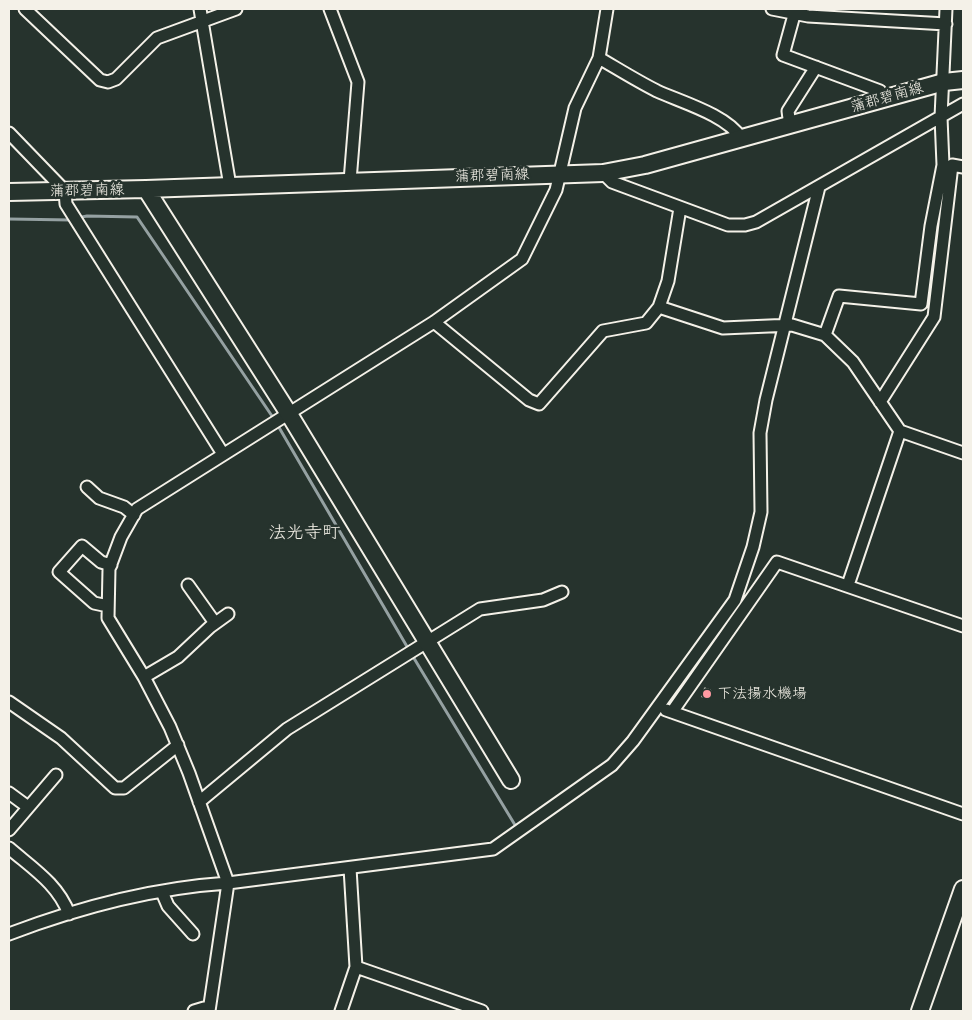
<!DOCTYPE html>
<html>
<head>
<meta charset="utf-8">
<style>
  body { margin:0 }
  #map { position:relative; width:972px; height:1020px; overflow:hidden; background:#26332d; font-family:Pangolin,sans-serif }
  canvas { display:block }
  .frame { position:absolute; inset:0; border:10px solid #f4f1e8; pointer-events:none }
</style>
</head>
<body>
<div id="map">
<canvas width="972" height="1020"></canvas>
<div class="frame"></div>
</div>
<script>
const context = document.querySelector('canvas').getContext('2d');
context.lineJoin = 'round';
function stroke(path, color, width, dash) { context.strokeStyle = color; context.lineWidth = width; context.lineCap = dash ? 'butt' : 'round'; context.setLineDash(dash || []); context.stroke(path); }
function fillPath(path, color) { context.fillStyle = color; context.fill(path, 'evenodd'); }
function label(font, color, halo, rows, align = 'center') {
  context.font = font + ' Pangolin,"Klee One",sans-serif'; context.lineWidth = 5; context.setLineDash([]); context.textBaseline = 'middle'; context.strokeStyle = halo; context.fillStyle = color; for (const [text, x, y, turn = 0] of rows) {
    context.save(); context.translate(x, y); context.rotate((+turn || 0) * Math.PI / 180); context.textAlign = isNaN(turn) ? turn : align; if (halo) context.strokeText(text, 0, 0); context.fillText(text, 0, 0); context.restore();
  }
}
const stream = new Path2D(`
  M 77,218 L 87,216 L 137,217 L 274,419
  M 9,219 L 71,220
  M 277,424 L 409,650
  M 412,655 L 515,825`);
const building = new Path2D(`
  M 705,688 L 711,690 L 708,699 L 702,697 Z`);
const street = new Path2D(`
  M 25,9 L 100,80 L 108,82 L 116,79 L 157,38 L 236,9
  M 200,9 L 230,186
  M 330,9 L 358,82 L 350,181
  M 772,9 L 808,16 L 946,24
  M 794,15 L 783,55 L 880,91 L 884,99
  M 599,58 C 618,69 637,81 657,91 C 681,102 727,115 741,138
  M 790,126 L 788,111 L 816,67
  M 9,133 L 65,191 L 66,204 L 223,454
  M 603,173 L 612,182 L 728,225 L 745,225 L 756,222 L 963,104
  M 659,307 L 723,328 L 792,325 L 825,335 L 853,362 L 900,431 L 963,453
  M 434,322 L 529,400 L 539,404 L 603,331 L 646,323 L 659,307 L 668,281 L 680,208
  M 825,335 L 839,296 L 921,304 L 931,226 L 943,165 L 941,117 L 946,9
  M 880,402 L 934,317 L 952,165 L 963,167
  M 87,487 L 99,498 L 124,507 L 134,515
  M 188,585 L 215,623
  M 848,585 L 900,431
  M 108,606 L 94,603 L 59,572 L 82,546 L 101,562 L 111,565
  M 144,677 L 178,657 L 210,627 L 228,614
  M 9,702 L 61,738 L 115,788 L 124,788 L 178,745
  M 666,710 L 963,814
  M 672,712 L 777,562 L 963,626
  M 9,793 L 28,807
  M 199,802 L 287,729 L 480,609 L 543,600 L 562,592
  M 9,830 L 56,775
  M 9,848 C 32,868 58,884 69,914
  M 162,892 L 168,906 L 193,934
  M 9,934 C 80,907 153,888 228,883 L 493,849 L 612,765 L 633,741 L 735,600 L 753,547 L 761,512 L 760,433 L 766,400 L 819,187
  M 356,967 L 482,1011
  M 194,1011 L 204,1008 L 209,1009
  M 209,1011 L 228,883 L 189,773 L 170,727 L 144,677 L 108,618 L 109,569 L 121,537 L 137,509 L 434,322 L 522,259 L 556,190 L 575,108 L 599,58 L 607,9
  M 341,1011 L 356,967 L 350,868`);
const secondary = new Path2D(`
  M 146,189 L 289,414 L 511,780
  M 9,192 L 146,189 L 603,173 L 645,165 L 944,82 L 963,80
  M 920,1011 L 963,889`);
const markers = [
  [707,694,5,"#ff9aa2"]
];
const streetNames = [
  ["蒲郡碧南線",887,98,-16],
  ["蒲郡碧南線",492,176,-2],
  ["蒲郡碧南線",87,191,-1]
];
const poiNames = [
  ["下法揚水機場",717,694]
];
const quarterNames = [
  ["法光寺町",304,533]
];
stroke(stream, '#95a1a2', 3);
fillPath(building, '#6d6655');
stroke(building, '#f4f1e8', 1);
stroke(street, '#f4f1e8', 15);
stroke(secondary, '#f4f1e8', 20);
stroke(street, '#26332d', 11);
stroke(secondary, '#26332d', 16);
for (const [x, y, r, color] of markers) { const dot = new Path2D(); dot.arc(x, y, r, 0, 2 * Math.PI); context.fillStyle = color; context.fill(dot); stroke(dot, '#26332d', 2); }
label('15px', '#f4f1e8', '#26332d', streetNames);
label('15px', '#f4f1e8', '#26332d', poiNames, 'left');
label('18px', '#f4f1e8', '#26332d', quarterNames);
</script>
</body>
</html>
